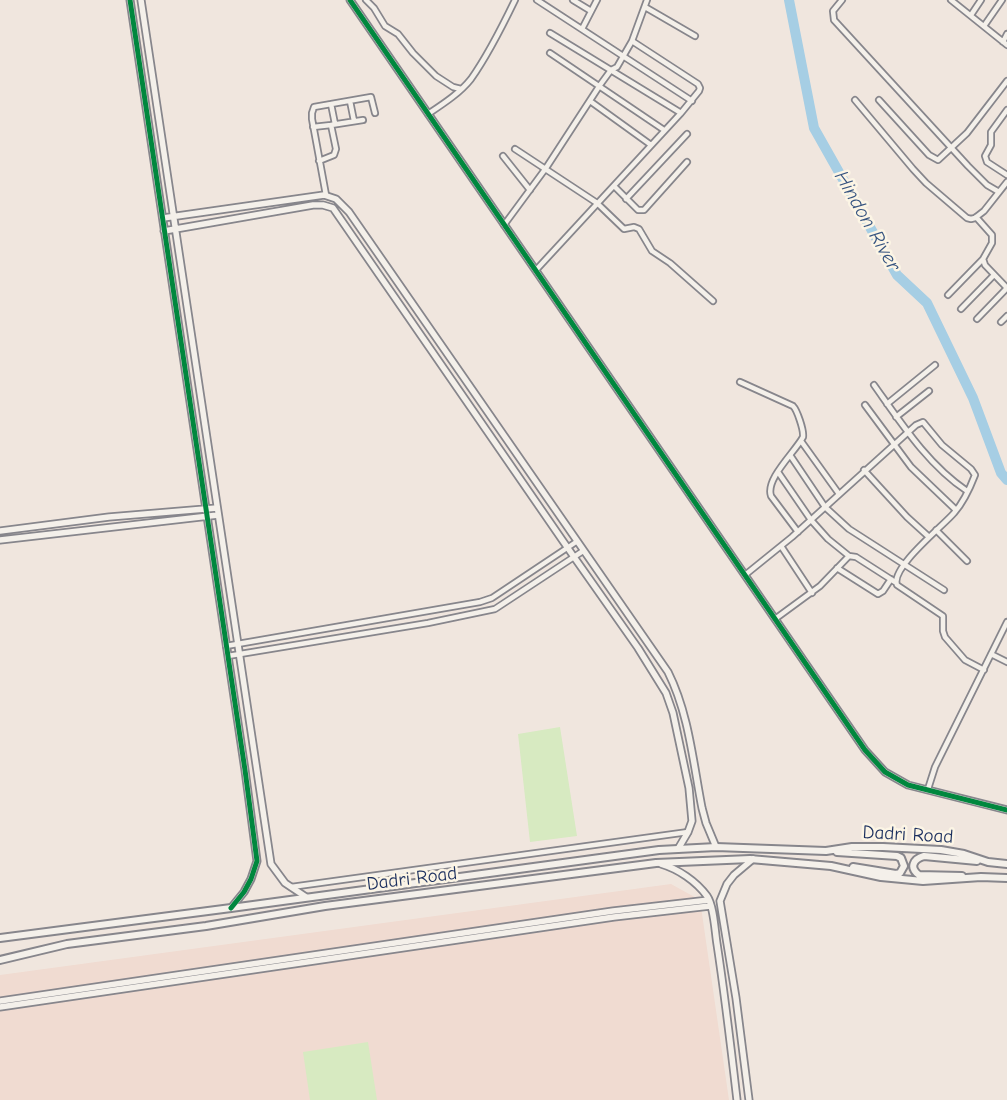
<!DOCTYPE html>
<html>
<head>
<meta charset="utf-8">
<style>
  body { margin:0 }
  canvas { display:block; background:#f0e6de }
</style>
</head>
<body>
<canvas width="1007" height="1100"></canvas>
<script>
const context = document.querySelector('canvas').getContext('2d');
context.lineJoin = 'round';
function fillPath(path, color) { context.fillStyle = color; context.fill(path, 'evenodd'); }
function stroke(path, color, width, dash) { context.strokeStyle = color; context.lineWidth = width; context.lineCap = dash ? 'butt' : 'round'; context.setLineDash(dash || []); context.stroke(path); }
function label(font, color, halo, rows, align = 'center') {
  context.font = font + ' "Comic Neue",sans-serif'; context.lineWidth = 5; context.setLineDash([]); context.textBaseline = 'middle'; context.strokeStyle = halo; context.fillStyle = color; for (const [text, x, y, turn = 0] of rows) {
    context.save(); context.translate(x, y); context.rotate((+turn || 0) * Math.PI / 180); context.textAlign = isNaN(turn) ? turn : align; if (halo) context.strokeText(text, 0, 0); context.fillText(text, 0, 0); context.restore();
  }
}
const built = new Path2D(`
  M 671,884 L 700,900 L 729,1100 L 0,1100 L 0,975 Z`);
const green = new Path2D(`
  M 560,727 L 577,836 L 530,842 L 518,734 Z
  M 368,1042 L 377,1100 L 310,1100 L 303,1052 Z`);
const river = new Path2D(`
  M 789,0 L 814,128 L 897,275 L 927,303 L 973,398 L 1001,473 L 1007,480`);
const minor = new Path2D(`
  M 366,0 L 374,8 L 385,26 L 398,34 L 413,53 L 436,76 L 453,87 L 461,89
  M 537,0 L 692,101
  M 573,0 L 591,11
  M 842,0 L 833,11 L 834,20 L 968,166 L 987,185 L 999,192
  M 951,0 L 1007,45
  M 645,7 L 695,36
  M 971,15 L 981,0
  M 984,26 L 1002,0
  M 582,29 L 597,0
  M 550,33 L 681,113
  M 1003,42 L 1007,34
  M 550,53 L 664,130
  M 855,100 L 913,169 L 926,183 L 967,218 L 971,219 L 975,218 L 984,211 L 1007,182
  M 879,100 L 929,155 L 938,160 L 967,133 L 1007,81
  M 350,101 L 354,121
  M 590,101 L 651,145
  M 331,104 L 335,124
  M 1007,110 L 991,132 L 991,145 L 985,156 L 987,162 L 1007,175
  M 428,114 C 443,104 460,93 471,79 C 488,55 502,27 515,0
  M 313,127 L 331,125
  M 515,149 L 597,203 L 624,229 L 634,227 L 639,229 L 652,251 L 670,263 L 713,301
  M 503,156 L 530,190
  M 319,161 L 334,155 L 336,149 L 331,125 L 363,120
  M 614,186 L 638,210 L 644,210 L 687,162
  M 326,195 L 312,119 L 312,113 L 314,107 L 371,97 L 375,113
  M 626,199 L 687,134
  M 976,217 L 992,235 L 992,243 L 983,259 L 985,265 L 1007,288
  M 504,225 L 546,168 L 600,85 L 611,70 L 617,67 L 632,41 L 647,0
  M 536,270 L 681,113 L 699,91 L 700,88 L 698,84 L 632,41
  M 948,295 L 983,259
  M 961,309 L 994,275
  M 977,319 L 1007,288
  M 1001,322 L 1007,316
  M 740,382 L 793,406 C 797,410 804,430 803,437 C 795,452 765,479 771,496 L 798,532
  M 874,385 C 901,423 928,465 967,491
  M 887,404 L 935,365
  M 865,405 L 911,467 L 956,510
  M 896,417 L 929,391
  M 801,441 L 839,494
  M 790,455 L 825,507 L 849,529 L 944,590
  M 864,470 L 907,517 L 929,537
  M 778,472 L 811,520 L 828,539 L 849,556
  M 936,530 L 967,561
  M 781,546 L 812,593
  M 837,568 L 878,594 L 883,591 L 891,579
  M 745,575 L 792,537 L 916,425 L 923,422 L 942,445 L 971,469 L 975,475 C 970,488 963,503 954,513 C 943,526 890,568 897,585 L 943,616 L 943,631 L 945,637 L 965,660 L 984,670
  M 775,619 L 820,586 L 849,556 L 856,557 L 895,582
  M 226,646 L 480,602 L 492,598 L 576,542
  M 991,654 L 1007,662
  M 228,656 L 428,623 L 495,609 L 583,551
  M 928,789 L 935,767 L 1007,622
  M 291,887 L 688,832`);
const tertiary = new Path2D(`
  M 130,0 L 245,770 L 257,861 L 251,879 L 244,892 L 231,908
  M 141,0 L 271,864 L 285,883 L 306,897
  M 350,0 L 865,750 L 885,772 L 908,785 L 1007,810
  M 163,218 L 324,195 L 336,199 L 349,212 L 668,672 C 689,714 693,762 702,808 L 706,823 L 716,847
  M 164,231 L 313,205 L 323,205 L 333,208 L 574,557 L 638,648 L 666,693 L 673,713 L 689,788 L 692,821 L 688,832 L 678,849
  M 0,531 L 109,517 L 217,508
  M 0,540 L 218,515
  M 661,864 C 678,869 696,881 707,896 C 714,906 715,932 717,944 C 725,996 731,1048 737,1100
  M 0,1001 L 613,911 L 709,900
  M 0,1007 L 614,917 L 710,906
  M 749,1100 L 736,998 L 720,901 L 727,884 L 734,875 L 753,859`);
const secondary = new Path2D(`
  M 837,852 L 897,856 L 901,858 L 904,866 L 900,873 L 896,874 L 853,867
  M 962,876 L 919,875 C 909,868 913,859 924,856 L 977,861
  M 0,938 L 231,908 L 659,850 L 716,847 L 826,851 L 852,847 L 883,847 L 941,850 L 964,854 L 988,862 L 1007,864
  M 0,960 L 67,944 L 206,926 L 325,906 L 656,863 L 750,859 L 831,866 L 881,877 L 923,881 L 981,877 L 1007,878`);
const cycleway = new Path2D(`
  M 130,0 L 245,770 L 257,861 L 251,879 L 244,892 L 231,908
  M 350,0 L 865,750 L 885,772 L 908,785 L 1007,810`);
const streetNames = [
  ["Dadri Road",908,835,3],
  ["Dadri Road",412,879,-7]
];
const waterNames = [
  ["Hindon River",867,221,60]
];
fillPath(built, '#f0dbd1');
fillPath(green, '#d7eac1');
stroke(river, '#a6cee4', 10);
stroke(minor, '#87868c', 8);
stroke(tertiary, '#87868c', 9);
stroke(secondary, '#87868c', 10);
stroke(minor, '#f4f0ea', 4.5);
stroke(tertiary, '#f4f0ea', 5.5);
stroke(secondary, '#f4f0ea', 6);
stroke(cycleway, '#00873e', 5);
label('19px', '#1b2f5e', '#fcf5e5', streetNames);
label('italic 20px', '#365480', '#fcf5e5', waterNames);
</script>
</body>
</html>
